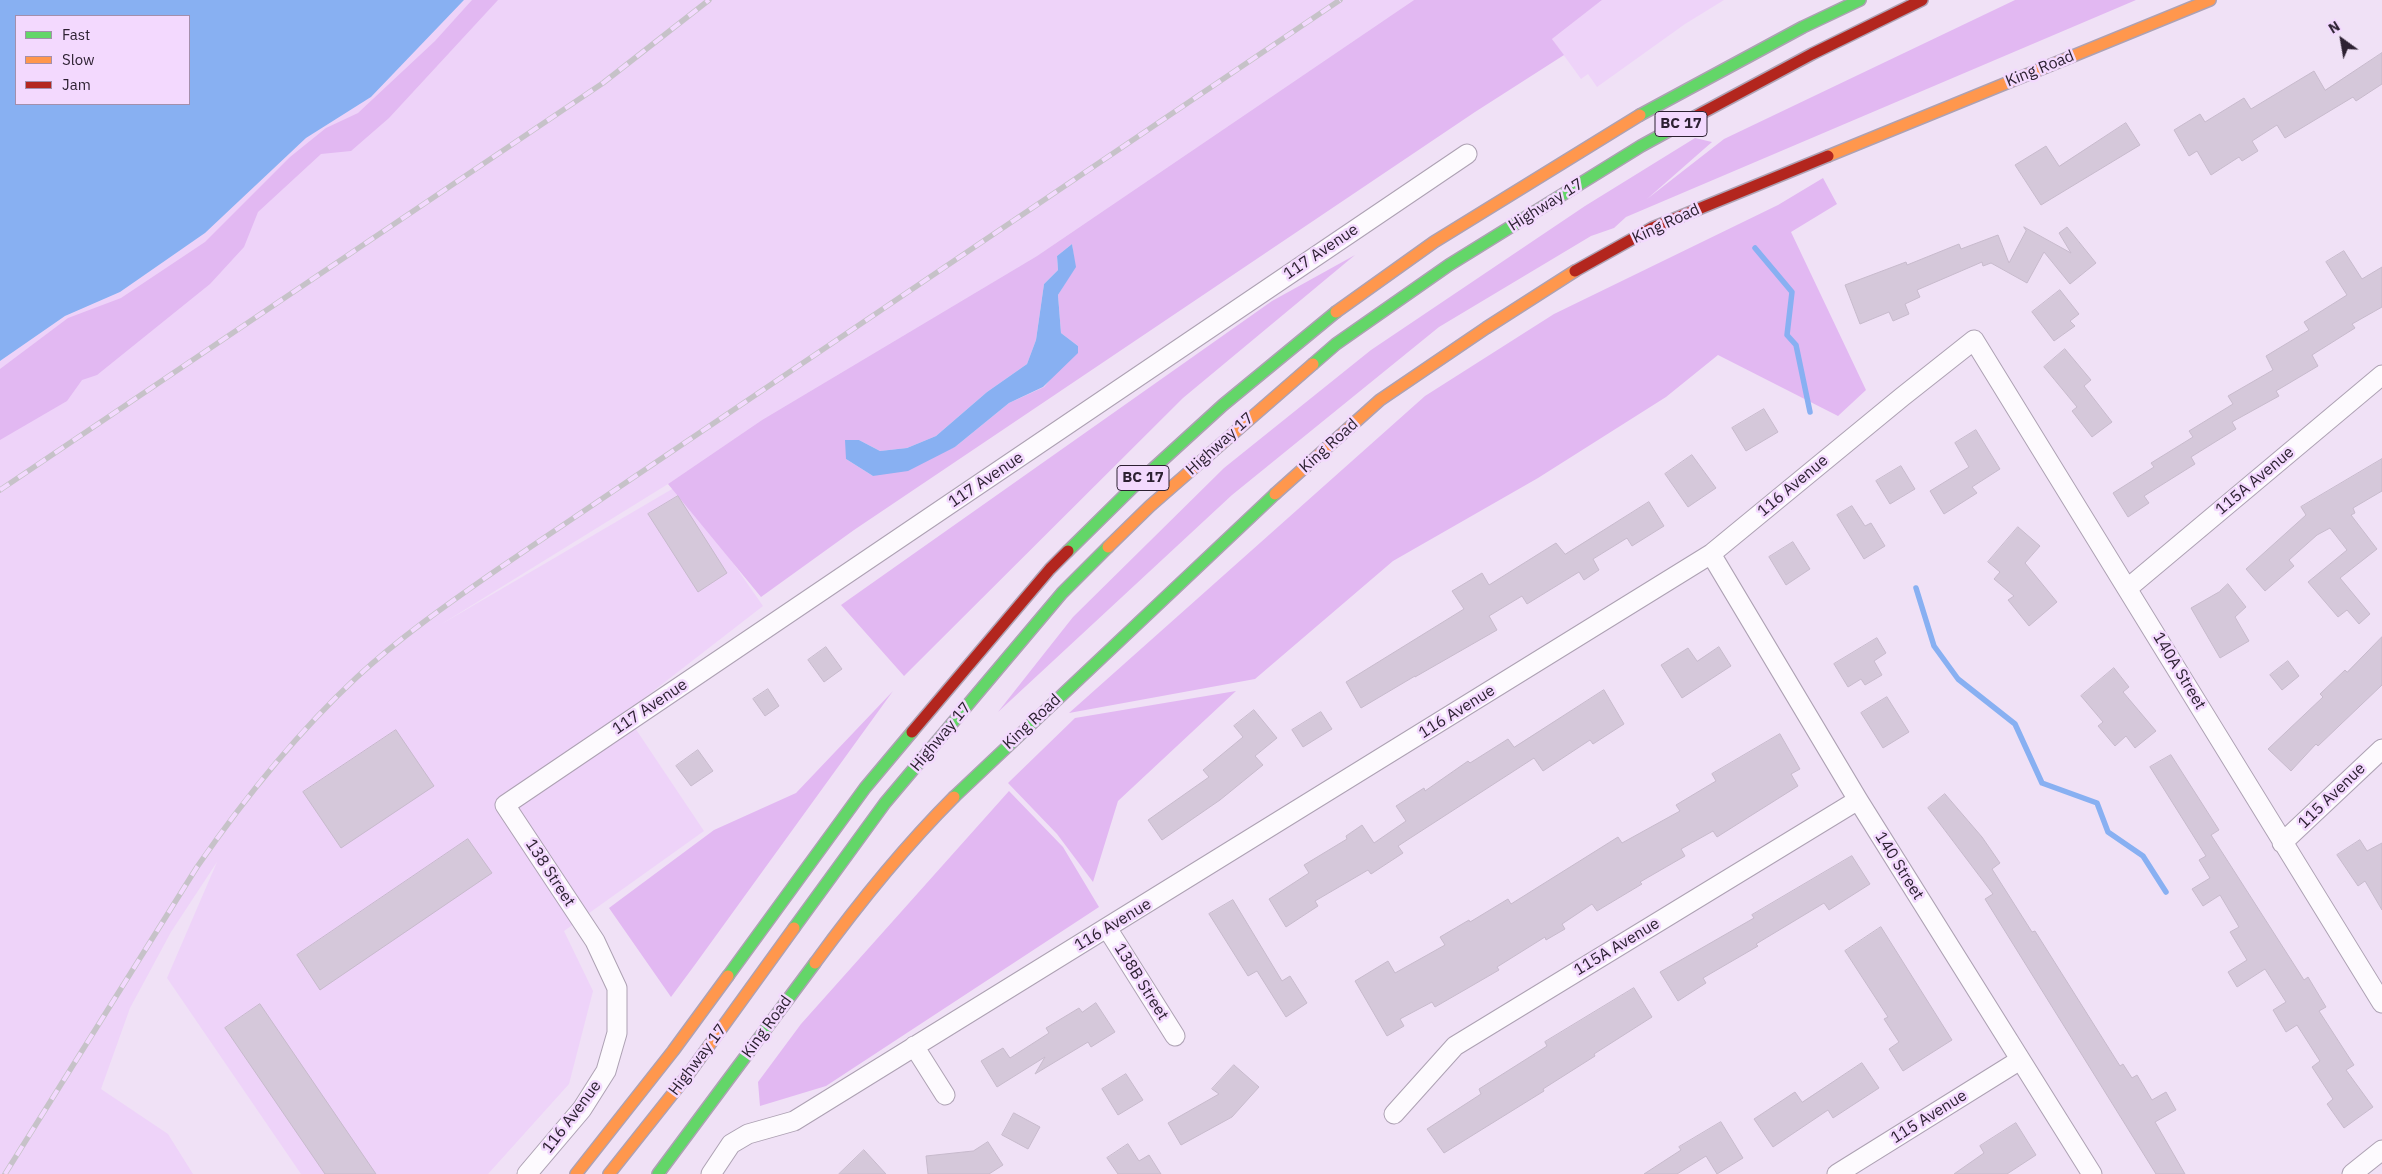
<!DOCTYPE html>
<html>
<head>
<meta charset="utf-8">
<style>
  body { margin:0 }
  #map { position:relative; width:2382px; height:1174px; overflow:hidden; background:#f0e1f6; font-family:"IBM Plex Sans",sans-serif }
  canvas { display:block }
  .legend { position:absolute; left:15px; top:15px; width:175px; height:90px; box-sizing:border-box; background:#f3d9fe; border:1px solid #a48fac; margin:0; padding:6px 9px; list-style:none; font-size:15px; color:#2d2132 }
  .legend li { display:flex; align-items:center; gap:10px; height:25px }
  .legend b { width:25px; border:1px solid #a48fac }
  .north { position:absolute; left:2317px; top:15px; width:50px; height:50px; -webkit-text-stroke:4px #f3d9fe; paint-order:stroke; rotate:328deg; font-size:14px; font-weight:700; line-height:20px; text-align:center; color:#2d2132 }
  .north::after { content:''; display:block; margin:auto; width:18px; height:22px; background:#2d2132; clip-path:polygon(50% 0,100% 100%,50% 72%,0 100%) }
</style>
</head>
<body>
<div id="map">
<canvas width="2382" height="1174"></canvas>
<ul class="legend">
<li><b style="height:6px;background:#63d668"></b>Fast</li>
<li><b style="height:6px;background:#ff974d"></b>Slow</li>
<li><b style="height:6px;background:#b3261e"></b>Jam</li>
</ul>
<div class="north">N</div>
</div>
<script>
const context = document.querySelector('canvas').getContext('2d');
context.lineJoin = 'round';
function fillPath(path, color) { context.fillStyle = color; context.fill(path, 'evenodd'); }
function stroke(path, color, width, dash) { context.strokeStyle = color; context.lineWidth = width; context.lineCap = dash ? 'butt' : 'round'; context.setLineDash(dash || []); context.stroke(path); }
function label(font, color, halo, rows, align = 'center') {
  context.font = font + ' "IBM Plex Sans",sans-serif'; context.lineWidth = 5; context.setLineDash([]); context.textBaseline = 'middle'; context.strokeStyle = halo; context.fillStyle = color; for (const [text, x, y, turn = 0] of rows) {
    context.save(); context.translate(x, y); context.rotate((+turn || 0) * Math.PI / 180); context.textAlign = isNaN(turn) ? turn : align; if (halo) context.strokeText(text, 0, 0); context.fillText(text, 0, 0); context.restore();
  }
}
const built = new Path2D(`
  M 464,0 L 1414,0 L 1037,256 L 762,420 L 668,484 L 440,625 L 679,485 L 763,606 L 625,713 L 704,831 L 564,931 L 593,991 L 569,1084 L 488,1174 L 301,1174 L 167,978 L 217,862 L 171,932 L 130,1008 L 101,1089 L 168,1134 L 193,1174 L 0,1174 L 0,361 L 65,316 L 120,292 L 205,233 L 306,138 L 371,97 Z
  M 1602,0 L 1724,0 L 1685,24 L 1597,87 L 1588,74 L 1581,79 L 1552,39 Z`);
const green = new Path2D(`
  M 472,0 L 498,0 L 389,118 L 351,151 L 321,154 L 258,212 L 244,247 L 210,284 L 97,375 L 82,380 L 67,401 L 0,440 L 0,369 L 68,318 L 121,298 L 205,242 L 290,157 L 326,128 L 358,113 L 435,41 Z
  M 1414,0 L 1602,0 L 1552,39 L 1564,55 L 1475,112 L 854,530 L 761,597 L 668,484 L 762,420 L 1037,256 ZM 1072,244 L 1075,267 L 1058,295 L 1061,333 L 1078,346 L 1044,387 L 1009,403 L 955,447 L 873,476 L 846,459 L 846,440 L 859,440 L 880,451 L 907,448 L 936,436 L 987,392 L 1027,364 L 1036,340 L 1044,284 L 1058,270 L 1057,256 Z
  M 2015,0 L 2136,0 L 1626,217 L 1614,228 L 1591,236 L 1439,327 L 1232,495 L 998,712 L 1073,617 L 1224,468 L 1371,350 L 1585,206 L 1695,138 L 1712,142 L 1647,199 L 1724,139 Z
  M 1823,178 L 1837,204 L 1791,232 L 1866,390 L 1838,416 L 1718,355 L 1666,397 L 1538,478 L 1393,561 L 1255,679 L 1069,713 L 1425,396 L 1554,314 L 1778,205 Z
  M 1355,255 L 1183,398 L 904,676 L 841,605 L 1272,301 Z
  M 893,691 L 694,966 L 671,997 L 609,908 L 714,830 L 796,793 Z
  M 1236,691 L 1118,801 L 1093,882 L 1057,834 L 1008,783 L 1075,718 Z
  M 1009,791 L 1063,847 L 1099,907 L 826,1086 L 760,1106 L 758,1082 L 801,1024 Z`);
const water = new Path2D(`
  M 0,0 L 464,0 L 371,97 L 306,138 L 205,233 L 120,292 L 65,316 L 0,361 ZM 189,16 L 189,104 L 16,104 L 16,16 Z
  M 1072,244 L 1076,267 L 1058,295 L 1061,333 L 1078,346 L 1078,353 L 1043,387 L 1009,403 L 955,447 L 908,471 L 873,476 L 846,459 L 845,440 L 859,440 L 880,451 L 907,448 L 936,436 L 987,392 L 1027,364 L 1036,340 L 1044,284 L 1058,270 L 1057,256 Z`);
const stream = new Path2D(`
  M 1755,248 L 1792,292 L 1787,335 L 1796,345 L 1810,412
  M 1916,588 L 1934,646 L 1958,679 L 2015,724 L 2042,783 L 2097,803 L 2108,832 L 2143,856 L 2166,892`);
const building = new Path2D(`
  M 2382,53 L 2382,84 L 2356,101 L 2353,97 L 2285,138 L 2277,125 L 2252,141 L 2258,151 L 2242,161 L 2239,157 L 2211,175 L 2197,151 L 2189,156 L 2174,130 L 2200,114 L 2205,122 L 2244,98 L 2251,109 L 2314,71 L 2325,90 Z
  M 2126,123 L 2140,145 L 2041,205 L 2015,165 L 2046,146 L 2059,166 Z
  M 2024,227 L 2071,253 L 2059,233 L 2067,227 L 2096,263 L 2070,284 L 2044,252 L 2027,283 L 1991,263 L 1983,266 L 1982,262 L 1917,290 L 1920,297 L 1905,304 L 1909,314 L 1893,321 L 1889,312 L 1860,324 L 1845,285 L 1906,262 L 1907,265 L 1959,244 L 1961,249 L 1998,235 L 2009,263 L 2026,231 Z
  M 2344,251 L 2362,279 L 2382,267 L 2382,307 L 2352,324 L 2355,328 L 2312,355 L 2318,366 L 2276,391 L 2279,396 L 2232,422 L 2236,429 L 2191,457 L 2195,464 L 2144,496 L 2149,503 L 2128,517 L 2113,493 L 2154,467 L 2151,463 L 2193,437 L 2189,431 L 2233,404 L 2228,396 L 2273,370 L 2266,356 L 2309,330 L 2304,322 L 2347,295 L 2326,262 Z
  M 2060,290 L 2079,314 L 2070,321 L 2075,326 L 2054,341 L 2032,312 Z
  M 2065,349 L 2091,380 L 2084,386 L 2112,422 L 2092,437 L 2072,411 L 2077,407 L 2044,367 Z
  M 1764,409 L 1778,432 L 1746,451 L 1732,428 Z
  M 1976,430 L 2000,469 L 1972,487 L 1977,493 L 1944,514 L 1930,491 L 1969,467 L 1955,443 Z
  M 1692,455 L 1716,488 L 1688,507 L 1665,474 Z
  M 2382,459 L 2382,491 L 2353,508 L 2355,513 L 2351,515 L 2377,549 L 2340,578 L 2370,614 L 2359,624 L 2347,610 L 2338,617 L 2308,582 L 2347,550 L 2330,528 L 2317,535 L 2289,560 L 2294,566 L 2265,591 L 2246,569 L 2306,515 L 2301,507 Z
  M 1901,466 L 1915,489 L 1890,504 L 1876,481 Z
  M 678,496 L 727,573 L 698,592 L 648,514 Z
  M 1649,502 L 1664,526 L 1632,546 L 1627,538 L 1593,559 L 1599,570 L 1584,580 L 1579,572 L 1527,604 L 1522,596 L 1489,616 L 1497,630 L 1415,677 L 1415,676 L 1361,708 L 1346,682 L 1464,609 L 1452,591 L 1482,573 L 1489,585 L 1556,543 L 1565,554 Z
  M 1852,506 L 1865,526 L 1871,523 L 1885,546 L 1864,559 L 1837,515 Z
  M 2018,527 L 2040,546 L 2025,563 L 2057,602 L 2029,626 L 2008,600 L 2014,596 L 1994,579 L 2000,572 L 1988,562 Z
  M 1793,542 L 1810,569 L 1786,585 L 1769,557 Z
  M 2228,584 L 2246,607 L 2235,617 L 2249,641 L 2220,658 L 2191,608 L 2219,592 Z
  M 2382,637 L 2382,685 L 2318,746 L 2316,744 L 2291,771 L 2268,749 L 2323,697 L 2320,694 L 2345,670 L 2347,672 Z
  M 1877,638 L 1886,653 L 1874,661 L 1882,675 L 1865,685 L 1861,679 L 1848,687 L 1834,664 Z
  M 826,647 L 842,669 L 824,682 L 808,660 Z
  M 1719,647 L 1731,666 L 1682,698 L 1661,665 L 1688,648 L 1697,661 Z
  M 2288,661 L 2299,676 L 2282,690 L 2270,675 Z
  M 2114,668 L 2129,687 L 2123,692 L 2156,731 L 2135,748 L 2126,736 L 2115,746 L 2098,726 L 2103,722 L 2081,696 Z
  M 768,689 L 779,706 L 765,716 L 753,699 Z
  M 1604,690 L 1624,724 L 1593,744 L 1590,740 L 1543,771 L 1534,758 L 1398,846 L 1403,853 L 1371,874 L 1368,870 L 1315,901 L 1318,906 L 1286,927 L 1269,899 L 1309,873 L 1304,865 L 1347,839 L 1346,836 L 1362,825 L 1374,843 L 1406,821 L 1396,806 L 1424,788 L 1425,791 L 1468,761 L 1470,763 L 1508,739 L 1514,747 Z
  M 1887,697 L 1909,732 L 1883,748 L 1861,713 Z
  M 1254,710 L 1277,738 L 1255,756 L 1263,765 L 1220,800 L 1162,840 L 1148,820 L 1209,777 L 1203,770 L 1243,737 L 1234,726 Z
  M 1321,712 L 1332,729 L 1303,747 L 1292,730 Z
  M 396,730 L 434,786 L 341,848 L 303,792 Z
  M 1780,734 L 1800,769 L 1791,774 L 1798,786 L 1717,837 L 1713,831 L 1681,849 L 1685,856 L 1640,882 L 1642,884 L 1597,911 L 1592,904 L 1562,924 L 1565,929 L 1546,940 L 1545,937 L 1497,967 L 1499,970 L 1468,988 L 1435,1007 L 1432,1002 L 1400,1019 L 1404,1026 L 1387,1036 L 1355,981 L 1388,961 L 1395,973 L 1445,945 L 1440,937 L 1469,920 L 1470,922 L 1508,899 L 1511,904 L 1618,837 L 1622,843 L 1680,811 L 1676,805 L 1716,781 L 1712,774 Z
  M 698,750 L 713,771 L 691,786 L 676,766 Z
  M 2171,755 L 2219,830 L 2211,835 L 2304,980 L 2308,977 L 2326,1007 L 2319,1011 L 2354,1065 L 2346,1070 L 2373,1107 L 2344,1128 L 2327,1104 L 2333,1099 L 2312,1067 L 2320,1061 L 2297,1025 L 2286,1032 L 2273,1010 L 2286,1002 L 2265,969 L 2237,987 L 2228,972 L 2247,960 L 2230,932 L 2239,927 L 2220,895 L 2203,906 L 2192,889 L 2210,878 L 2199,860 L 2206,856 L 2150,767 Z
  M 1945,794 L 1982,837 L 2000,863 L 1992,869 L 2032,932 L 2035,931 L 2120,1066 L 2123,1064 L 2132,1078 L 2137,1075 L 2152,1100 L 2166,1092 L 2176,1110 L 2155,1122 L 2185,1174 L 2156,1174 L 1985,899 L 1993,894 L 1928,808 Z
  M 468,839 L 492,873 L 320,990 L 297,955 Z
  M 2360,840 L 2367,851 L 2382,843 L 2382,910 L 2365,881 L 2358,886 L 2337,855 Z
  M 1852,856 L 1870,884 L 1829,910 L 1824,903 L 1756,944 L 1758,946 L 1703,978 L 1706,983 L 1678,1001 L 1660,972 L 1754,918 L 1752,915 Z
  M 1233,900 L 1282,981 L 1290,976 L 1307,1003 L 1286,1017 L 1257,971 L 1248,976 L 1209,914 Z
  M 1881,927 L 1952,1040 L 1903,1071 L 1889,1049 L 1899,1042 L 1884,1019 L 1888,1017 L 1845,951 Z
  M 1634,988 L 1652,1017 L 1594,1054 L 1595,1056 L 1543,1089 L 1544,1091 L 1444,1153 L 1427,1129 L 1481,1094 L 1479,1089 L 1547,1046 L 1545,1042 Z
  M 1096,1003 L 1115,1032 L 1091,1047 L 1088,1042 L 1035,1074 L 1045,1057 L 997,1087 L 981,1061 L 1003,1048 L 1010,1058 L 1049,1033 L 1046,1028 L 1079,1008 L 1082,1012 Z
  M 260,1004 L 376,1174 L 325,1174 L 225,1028 Z
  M 1862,1063 L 1879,1088 L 1833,1118 L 1828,1110 L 1773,1147 L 1754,1119 L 1795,1092 L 1802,1102 Z
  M 1234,1065 L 1259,1087 L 1232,1117 L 1181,1145 L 1168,1123 L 1219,1094 L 1212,1089 Z
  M 1126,1074 L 1143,1100 L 1118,1115 L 1102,1089 Z
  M 1014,1113 L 1040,1127 L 1028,1149 L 1002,1135 Z
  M 1721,1122 L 1743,1158 L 1717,1174 L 1706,1156 L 1677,1174 L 1644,1174 L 1681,1150 L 1679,1147 Z
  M 2016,1123 L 2036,1155 L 2007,1174 L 1954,1174 L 1984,1153 L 1980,1146 Z
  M 988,1142 L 1003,1165 L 989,1174 L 928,1174 L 926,1156 L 973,1151 Z
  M 1128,1144 L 1139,1161 L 1149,1155 L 1161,1174 L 1118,1174 L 1107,1158 Z
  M 864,1150 L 886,1174 L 839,1174 Z`);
const street = new Path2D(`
  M 1711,554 L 1858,800 L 2092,1174
  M 2128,588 L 2382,375
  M 2282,843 L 2382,749
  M 1107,928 L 1175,1036
  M 914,1046 L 945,1095
  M 1394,1114 L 1455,1046 L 1858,800
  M 527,1174 L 582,1109 L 606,1071 L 617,1033 L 617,988 L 595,941 L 505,805 L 1467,154
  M 711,1174 L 731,1144 L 748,1134 L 794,1121 L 1711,554 L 1902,397 L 1974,340 L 2382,1003
  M 1837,1174 L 2020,1060
  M 2352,1174 L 2382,1150`);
const fast = new Path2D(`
  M 1640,115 L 1803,27 L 1860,0
  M 1313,364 L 1336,344 L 1449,265 L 1641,146 L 1672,129
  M 1068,551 L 1133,487 L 1223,405 L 1336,312
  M 954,797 L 1275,494
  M 794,928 L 885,803 L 1062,593 L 1108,547
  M 728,976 L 865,788 L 912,732
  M 658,1174 L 815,963`);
const slow = new Path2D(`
  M 1828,156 L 2210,0
  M 1336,312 L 1434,242 L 1640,115
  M 1275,494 L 1380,400 L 1486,328 L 1575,271
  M 1108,547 L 1150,506 L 1313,364
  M 815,963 C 858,904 902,849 954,797
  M 576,1174 L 673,1051 L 728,976
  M 609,1174 L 690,1072 L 794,928`);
const jam = new Path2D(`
  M 1672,129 L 1812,54 L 1922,0
  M 1575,271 L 1652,228 L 1828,156
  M 912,732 L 1050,569 L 1068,551`);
const rail = new Path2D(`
  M 0,490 L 603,83 L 709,0
  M 5,1174 L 197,867 C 244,799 295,735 356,678 C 399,638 449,603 498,569 L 1340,0`);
const shields = [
  [1681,124,52],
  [1143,478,52]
];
const shieldNames = [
  ["BC 17",1681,124],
  ["BC 17",1143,478]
];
const streetNames = [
  ["King Road",2040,69,-22],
  ["Highway 17",1546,205,-32],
  ["King Road",1666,224,-25],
  ["117 Avenue",1321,252,-34],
  ["Highway 17",1220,444,-42],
  ["King Road",1329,446,-42],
  ["117 Avenue",986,480,-34],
  ["115A Avenue",2255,481,-40],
  ["116 Avenue",1793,486,-40],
  ["140A Street",2179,671,59],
  ["117 Avenue",650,707,-34],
  ["116 Avenue",1457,712,-32],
  ["King Road",1032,722,-43],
  ["Highway 17",941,737,-50],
  ["115 Avenue",2332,796,-44],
  ["140 Street",1899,866,58],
  ["138 Street",550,873,57],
  ["116 Avenue",1113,925,-31],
  ["115A Avenue",1617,947,-31],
  ["138B Street",1141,982,58],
  ["King Road",767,1027,-54],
  ["Highway 17",698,1060,-53],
  ["116 Avenue",572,1117,-53],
  ["115 Avenue",1929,1117,-32]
];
fillPath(built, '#eed3f9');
fillPath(green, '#e2b8f2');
fillPath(water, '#88b0f2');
stroke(stream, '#88b0f2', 5.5);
fillPath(building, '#d5c8da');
stroke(building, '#c7bacc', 1);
stroke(street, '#ada1b3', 21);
stroke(fast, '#ada1b3', 14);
stroke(slow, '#ada1b3', 14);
stroke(jam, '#ada1b3', 14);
stroke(street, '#fdfafe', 19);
stroke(fast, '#63d668', 11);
stroke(slow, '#ff974d', 11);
stroke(jam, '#b3261e', 11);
stroke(rail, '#c6c2c8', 5.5);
stroke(rail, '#f3d9fe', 4, [11]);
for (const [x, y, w] of shields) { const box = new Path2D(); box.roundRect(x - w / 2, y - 12.5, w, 25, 4); context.fillStyle = '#f3d9fe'; context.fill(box); stroke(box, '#2d2132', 1); }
label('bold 15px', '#2d2132', null, shieldNames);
label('16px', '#2d2132', '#f3d9fe', streetNames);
</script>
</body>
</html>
